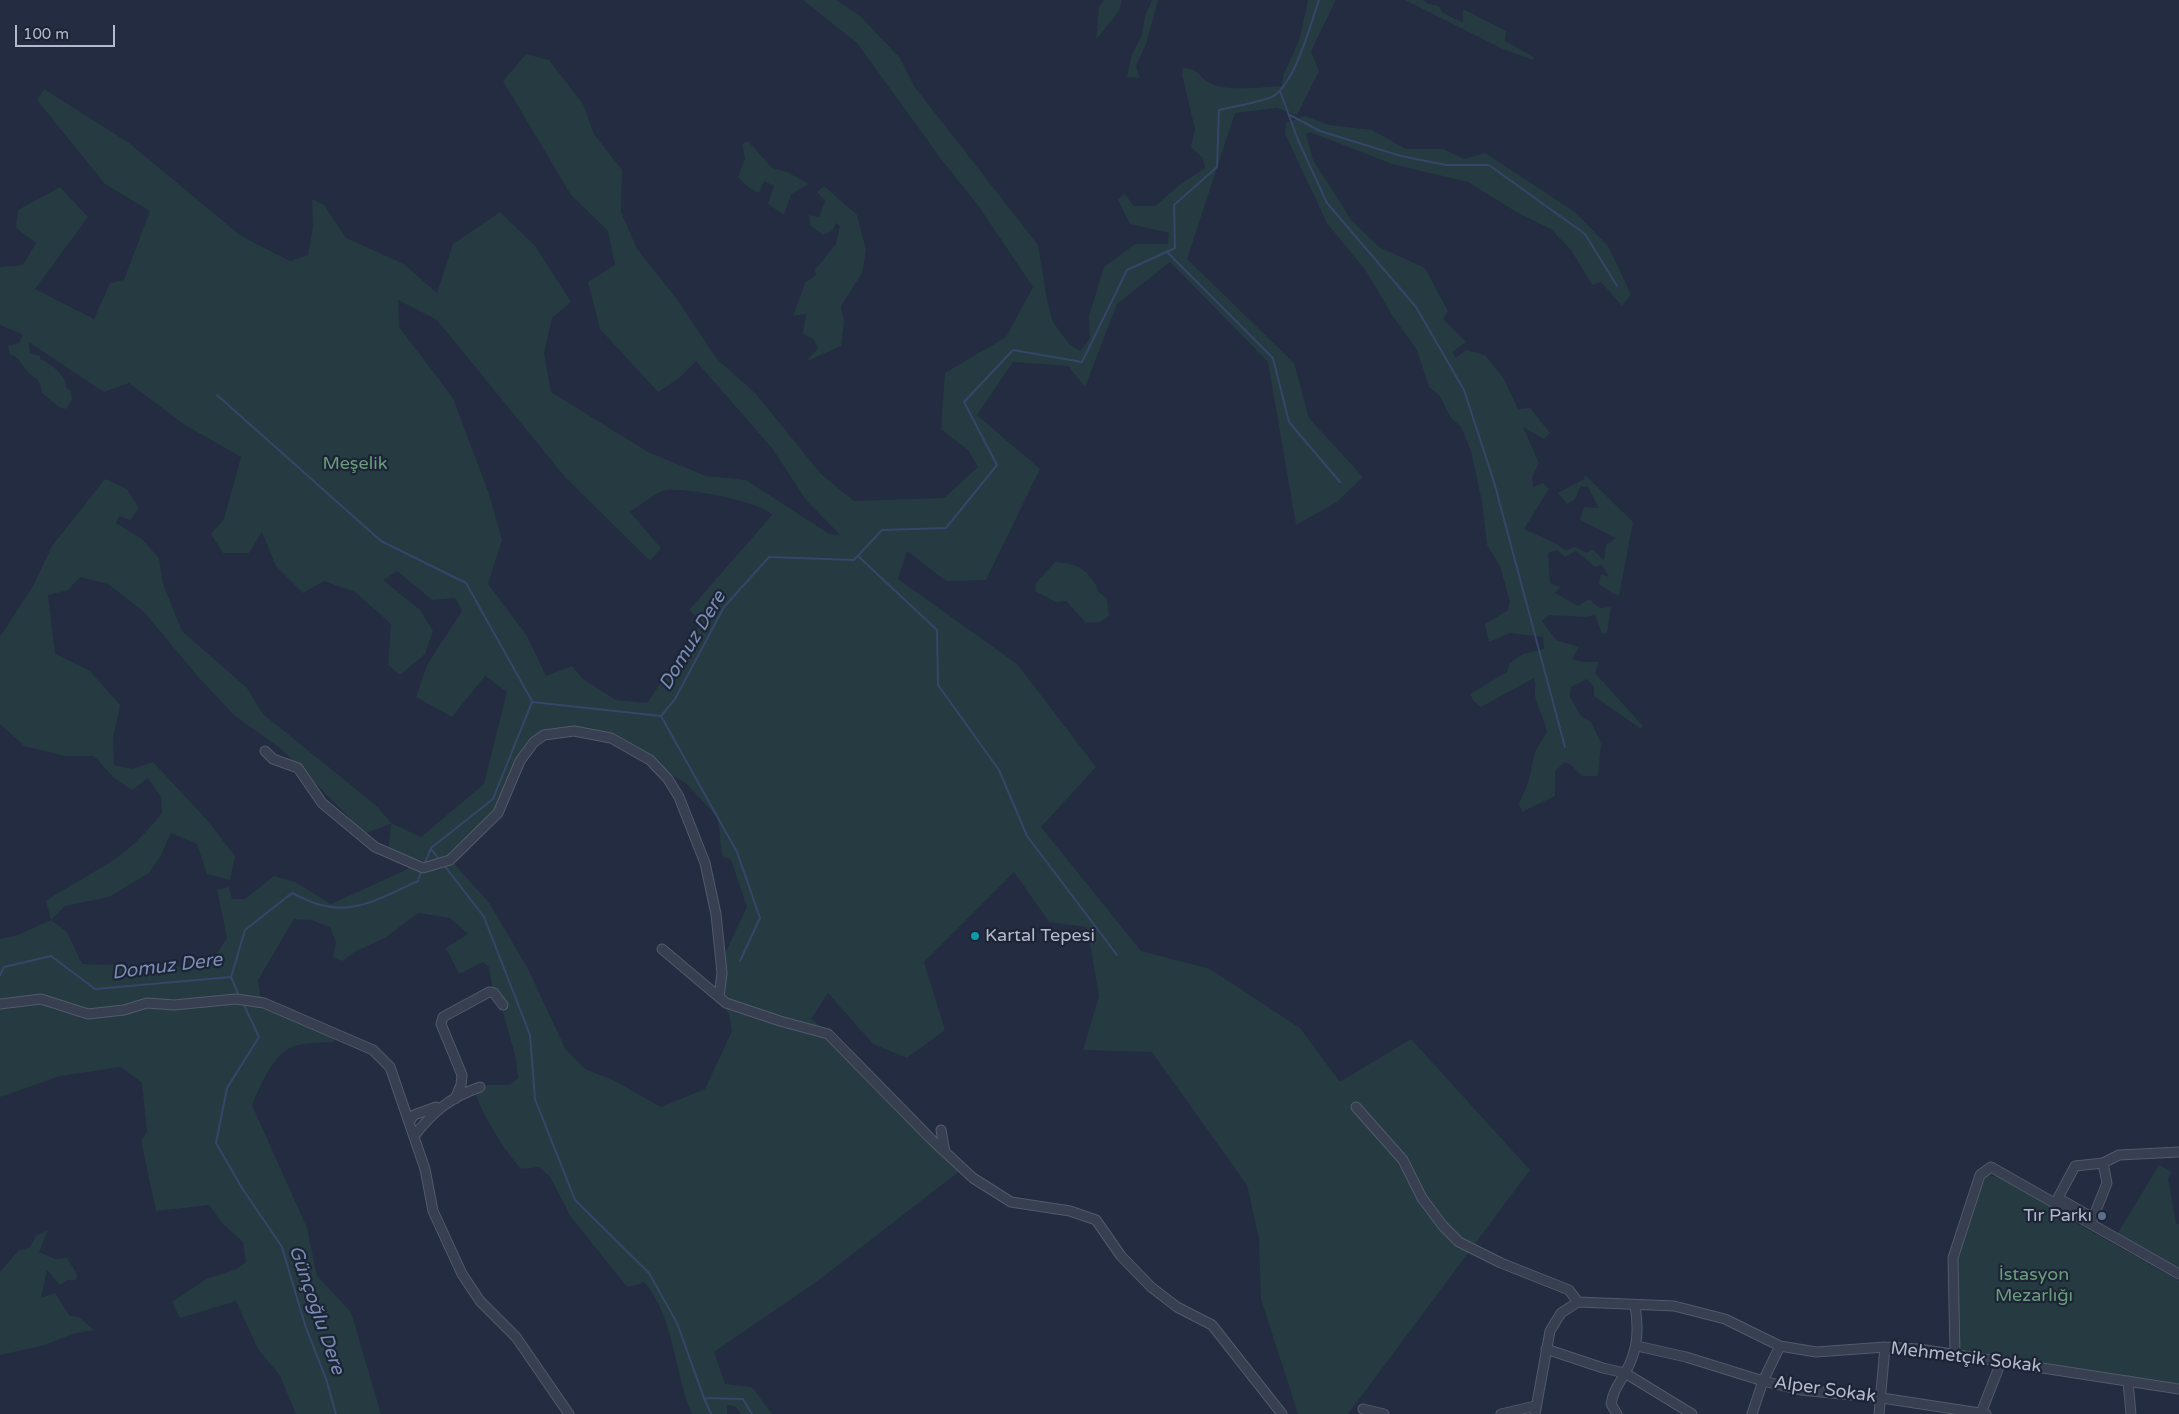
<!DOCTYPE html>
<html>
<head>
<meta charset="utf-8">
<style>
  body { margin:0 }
  #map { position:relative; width:2179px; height:1414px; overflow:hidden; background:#232c40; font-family:"Varela Round",sans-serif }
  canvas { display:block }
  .scale { position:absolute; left:15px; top:25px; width:100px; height:22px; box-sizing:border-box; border:2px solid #b4bacb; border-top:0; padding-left:6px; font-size:15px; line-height:18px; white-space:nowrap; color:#b4bacb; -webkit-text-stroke:4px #1c2435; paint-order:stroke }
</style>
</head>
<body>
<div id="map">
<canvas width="2179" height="1414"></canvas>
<div class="scale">100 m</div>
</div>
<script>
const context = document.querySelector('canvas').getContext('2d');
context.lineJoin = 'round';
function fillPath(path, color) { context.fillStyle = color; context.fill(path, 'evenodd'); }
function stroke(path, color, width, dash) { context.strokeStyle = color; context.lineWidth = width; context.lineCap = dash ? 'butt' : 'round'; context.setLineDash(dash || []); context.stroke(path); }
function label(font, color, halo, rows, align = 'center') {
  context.font = font + ' "Varela Round",sans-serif'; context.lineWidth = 4.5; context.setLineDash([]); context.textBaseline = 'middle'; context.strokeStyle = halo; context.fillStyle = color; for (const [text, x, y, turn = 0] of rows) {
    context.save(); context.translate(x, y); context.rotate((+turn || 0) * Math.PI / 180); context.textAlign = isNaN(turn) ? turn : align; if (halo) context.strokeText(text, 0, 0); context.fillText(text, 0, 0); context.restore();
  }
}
const green = new Path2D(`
  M 803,0 L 836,0 L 860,16 L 900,58 L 914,86 L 1038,245 L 1047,300 L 1053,322 L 1069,344 L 1080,351 L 1090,338 L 1089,316 L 1104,267 L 1135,244 L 1168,244 L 1169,233 L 1130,224 L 1118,200 L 1124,193 L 1134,206 L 1155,206 L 1182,183 L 1205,168 L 1203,158 L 1191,147 L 1195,129 L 1182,75 L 1183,68 C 1203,70 1196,76 1210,83 C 1225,92 1264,87 1282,86 L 1283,76 L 1300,38 L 1308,0 L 1336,0 L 1311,51 L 1319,71 L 1297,115 L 1277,108 L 1235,113 L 1187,259 L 1294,363 L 1309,418 L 1363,477 L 1337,502 L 1296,525 L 1268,362 L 1170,262 L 1117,304 L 1085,387 L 1068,366 L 1013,362 L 977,415 L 1040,469 L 986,580 L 946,581 L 907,551 L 898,579 L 1017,664 L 1096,767 L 1041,827 L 1141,951 L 1210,969 L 1300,1028 L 1340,1082 L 1411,1039 L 1530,1170 L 1348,1414 L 1298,1414 L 1261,1299 L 1259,1239 L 1247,1185 L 1152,1052 L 1083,1050 L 1099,996 L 1087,927 L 1049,922 L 1014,872 L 924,962 L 945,1030 L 907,1058 L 873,1044 L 828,993 L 811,1019 L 850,1048 L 966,1166 L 819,1280 L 714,1352 L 725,1384 L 752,1387 L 772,1414 L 741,1414 L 735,1406 L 727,1405 L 727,1414 L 692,1414 C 674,1373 675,1318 644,1282 L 637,1285 L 627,1287 L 571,1217 L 550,1177 L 539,1167 L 521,1169 C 504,1150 483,1116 475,1092 L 487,1085 L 510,1085 L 518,1078 L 516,1059 L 503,1012 L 493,993 L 489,967 L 483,962 L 459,974 L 446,948 L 468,934 L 450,918 L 418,913 L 385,938 L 354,952 L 343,961 L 333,957 L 336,942 L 330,927 L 311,920 L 294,919 L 258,980 L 260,996 L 336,1029 L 334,1042 C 322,1043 310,1042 298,1045 C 274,1050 261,1085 252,1105 L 307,1228 L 317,1276 L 351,1312 L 381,1414 L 296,1414 L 280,1376 L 258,1349 L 236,1301 L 180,1318 L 172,1302 L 206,1279 L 237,1269 L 246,1262 L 243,1242 L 223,1224 L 209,1205 L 156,1211 L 141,1141 L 147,1132 L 142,1083 L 121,1067 L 60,1076 L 0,1097 L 0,939 L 15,936 L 51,920 L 46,901 C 68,886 90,875 112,861 C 131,849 148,830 162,813 L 161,797 L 148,778 L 132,790 L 114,778 L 94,756 L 65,756 L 24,746 L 0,724 L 0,637 L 33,586 L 52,546 L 105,479 L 127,489 L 139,508 L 130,520 L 119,516 L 116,523 L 142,539 L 159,558 L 163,584 L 182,631 L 247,688 L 263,714 L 378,807 L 391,823 L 421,837 L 484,784 L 507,692 L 485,676 L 452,717 L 416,697 L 427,665 L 462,611 L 455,598 L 432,600 L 397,571 L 383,580 L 420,610 L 433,631 L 425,654 L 400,675 L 388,665 L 391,624 L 355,592 L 324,581 L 303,593 L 276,566 L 262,532 L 249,553 L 223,553 L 211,534 L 224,519 L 241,457 L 185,425 L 129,383 L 104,392 L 29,342 L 30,353 L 40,356 L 40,359 C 50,363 67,375 66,388 L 71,391 L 72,400 L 66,409 L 59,407 L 42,393 C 41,378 35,380 27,371 C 21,364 20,358 10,354 L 8,346 L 19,343 L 23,335 L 0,325 L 0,267 L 23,265 L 36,243 L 16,228 L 18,210 L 60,187 L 88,217 L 35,289 L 94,319 L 110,283 L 124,280 L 150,211 L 105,184 L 37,100 L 44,89 L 129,143 L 241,236 L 290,261 L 308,255 L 313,227 L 312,199 L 324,205 L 346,238 L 404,264 L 437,293 L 453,244 L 500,212 L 535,246 L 571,302 L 552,318 L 544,353 L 551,392 L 648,452 L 706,476 L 746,480 L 829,534 L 840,535 L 806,500 L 772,448 L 696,361 L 678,379 L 658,392 L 600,329 L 588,282 L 615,265 L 608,231 L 571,195 L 503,81 L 526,54 L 549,60 L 583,104 L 594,134 L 622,170 L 621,212 L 637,249 L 676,298 L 717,359 L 756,394 L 821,474 L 854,501 L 944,498 L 978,467 L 968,450 L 941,429 L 945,373 L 1006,337 L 1033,287 L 977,204 L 941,159 L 857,43 ZM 398,300 L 437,320 L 565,477 L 650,561 L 661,548 L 630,512 C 638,507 659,490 667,490 C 687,488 759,501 772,515 L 689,610 L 702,622 L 647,703 L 616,700 L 583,679 L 572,666 L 546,676 L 527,636 L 488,584 L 502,540 L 488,491 L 453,398 L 399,327 ZM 80,577 L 108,584 L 144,612 L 201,680 L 235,716 L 280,748 L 347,815 L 358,836 L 391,824 L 388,853 L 409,863 L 408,869 L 331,904 L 295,882 L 274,876 L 245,899 L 232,899 L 229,887 L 217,890 L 227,938 L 209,965 C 187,971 185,967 164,965 C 137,963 110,966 82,964 L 67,932 L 51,920 L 65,906 L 109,897 L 149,873 L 160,857 L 171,833 L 197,844 L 207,874 L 230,880 L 235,856 L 207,820 L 153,762 L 132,769 L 114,765 L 113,739 L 120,705 L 89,670 L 55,654 L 48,595 L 68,590 ZM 574,731 L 611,738 L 687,784 L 718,818 L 722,856 L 731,860 L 747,907 L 726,951 L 724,1007 L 729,1014 L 732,1031 L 705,1089 L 661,1107 L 613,1080 L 585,1069 L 566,1050 L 528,969 L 490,904 L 451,860 L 498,813 L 534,742 Z
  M 1104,0 L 1122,0 L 1119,11 L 1096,40 L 1099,7 Z
  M 1152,0 L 1158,0 L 1146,44 L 1136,66 L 1140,78 L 1127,77 L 1131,57 L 1142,35 L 1145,16 Z
  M 1405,0 L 1423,0 L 1428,4 L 1439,6 L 1442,12 L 1463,23 L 1463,9 L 1506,31 L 1505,41 L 1534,57 L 1533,60 L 1503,49 Z
  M 1305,116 L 1329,125 L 1372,130 L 1406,149 L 1443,149 L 1464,159 L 1485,153 L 1575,212 L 1608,246 L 1631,294 L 1622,306 L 1601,282 L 1592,285 L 1571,250 L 1551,229 L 1518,213 L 1468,182 L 1392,164 L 1310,132 L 1306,134 L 1313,160 L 1352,221 L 1379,247 L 1425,268 L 1448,311 L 1443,319 L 1466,342 L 1452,352 L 1456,358 L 1466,350 L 1485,355 L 1504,379 L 1518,409 L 1530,408 L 1550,433 L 1544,439 L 1523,427 L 1539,463 L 1532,478 L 1533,487 L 1543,483 L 1549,489 L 1524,529 L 1557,544 L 1565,550 L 1575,547 L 1587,553 L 1592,549 L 1604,560 L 1606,545 L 1616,538 L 1580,520 L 1584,507 L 1599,508 L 1588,487 L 1581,486 L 1575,499 L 1567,504 L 1558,493 L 1584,479 L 1585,475 L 1633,522 L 1619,596 L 1612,593 L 1599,584 L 1601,574 L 1609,577 L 1602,565 L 1595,567 L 1576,551 L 1565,557 L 1557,550 L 1548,553 L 1550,583 L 1561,587 L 1555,593 L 1578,606 L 1589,599 L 1600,608 L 1611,607 L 1607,633 L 1602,634 L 1595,615 L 1586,617 L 1549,615 L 1542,621 L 1556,640 L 1579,647 L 1572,659 L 1582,662 L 1599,662 L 1595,673 L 1643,726 L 1641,729 L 1594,696 L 1594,687 L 1587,679 L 1571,687 L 1570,697 L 1581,716 L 1591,722 L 1601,743 L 1598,776 L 1582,776 L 1570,764 L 1564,762 L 1555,772 L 1555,796 L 1522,812 L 1519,803 L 1528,783 L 1535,752 L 1547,732 C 1545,720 1535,702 1535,694 C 1535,688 1536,684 1534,678 L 1481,707 L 1473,700 L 1470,694 L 1507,672 L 1510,663 L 1523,654 L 1544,649 L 1543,637 L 1510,633 L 1489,642 L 1485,624 L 1508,610 L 1510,602 L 1500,566 L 1487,545 L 1482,502 L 1471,451 L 1461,427 L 1451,418 L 1439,395 L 1429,387 L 1417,350 L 1392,315 L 1366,271 L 1327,223 L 1285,134 L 1286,123 Z
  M 748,141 L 772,168 L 787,172 L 809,184 L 791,194 L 784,215 L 768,204 L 774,186 L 764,181 L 759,193 L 749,188 L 738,177 L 745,158 L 742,144 Z
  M 824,186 L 857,215 L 866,250 L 862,273 L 841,306 L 844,322 L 841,346 L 807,361 L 818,348 L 813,339 L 803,334 L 806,314 L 793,316 L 805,283 L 816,275 L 815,270 L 836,244 L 840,226 L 836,223 L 832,231 L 823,235 L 810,225 L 809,215 L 819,217 L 825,201 L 817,192 Z
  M 1055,562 C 1062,563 1070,563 1076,566 C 1085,569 1097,583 1098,591 L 1107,599 L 1109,616 L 1100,622 L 1086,623 L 1066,601 L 1056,602 L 1035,591 L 1036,583 Z
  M 2159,1165 L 2172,1172 L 2168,1178 L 2176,1224 L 2179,1224 L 2179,1268 L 2116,1236 Z
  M 1983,1175 L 2003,1177 L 2069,1219 L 2179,1281 L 2179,1384 L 1960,1350 L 1956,1257 Z
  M 48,1230 L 39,1252 L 55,1259 L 67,1258 L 77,1274 L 76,1280 L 68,1280 L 60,1285 L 47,1270 L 41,1298 L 55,1293 L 70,1316 L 79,1317 L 94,1330 L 72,1334 L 45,1345 L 0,1355 L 0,1272 L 18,1251 L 30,1247 L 36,1236 Z`);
const stream = new Path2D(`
  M 1280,91 L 1298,140 L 1327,203 L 1416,307 L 1464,390 L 1494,482 L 1565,747
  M 1288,114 L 1320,131 L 1401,156 L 1446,165 L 1489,165 L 1585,234 L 1617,286
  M 1167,252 L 1273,358 L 1289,422 L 1340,482
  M 217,395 L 381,541 L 466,583 L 532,701
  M 858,556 L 937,630 L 938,685 L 999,770 L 1027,836 L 1117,955
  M 661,716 L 737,852 L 760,918 L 740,961
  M 431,849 L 439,859
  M 424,865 L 431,848 L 493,799 L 532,702 L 661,716 L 675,699 L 724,607 L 769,557 L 854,560 L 882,530 L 946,528 L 997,465 L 964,402 L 1013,350 L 1082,362 L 1127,270 L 1175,248 L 1174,205 L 1217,167 L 1219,110 C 1229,107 1269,101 1275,95 C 1297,78 1310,25 1319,0
  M 444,865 L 484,917 L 530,1035 L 535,1099 L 575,1200 L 649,1273 L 677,1323 L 704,1398 L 743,1399 L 752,1414
  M 0,975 L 4,967 L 51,956 L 95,989 L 231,977 L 245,930 L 292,893 C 301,897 311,903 321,905 C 356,915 387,895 418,881 L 421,871
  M 231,977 L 238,993
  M 244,1005 L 259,1037 L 227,1088 L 216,1143 L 242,1188 L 282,1247 L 305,1325 L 326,1379 L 336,1414
  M 704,1398 L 711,1414`);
const minor = new Path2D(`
  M 265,751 L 273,759 L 298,768 L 322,803 L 375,847 L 423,868 L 450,860 L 498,813 L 520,761 L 534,742 L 544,735 L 574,731 L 611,738 L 650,760 L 668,779 L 679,797 L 705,863 L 716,914 L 722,973 L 719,997
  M 662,949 L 726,1003 L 780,1021 L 828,1034 L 931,1139 L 973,1178 L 1011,1202 L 1070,1211 L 1096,1220 L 1121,1256 L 1151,1287 L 1177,1307 L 1212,1325 L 1282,1414
  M 0,1004 L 41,999 L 88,1014 L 124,1010 L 147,1003 L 174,1005 L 236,999 L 264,1003 L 373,1050 L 390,1067 L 425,1169 L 433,1211 L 462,1274 L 480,1301 L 516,1337 L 569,1414
  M 455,1099 L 461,1085 L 462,1075 L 441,1024 L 443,1017 L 489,992 L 494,993 L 503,1005
  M 1356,1107 L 1403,1160 L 1422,1198 L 1443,1226 L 1459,1242 L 1501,1263 L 1569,1290 L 1578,1302
  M 409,1122 L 414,1115 L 436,1107
  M 941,1130 L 945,1152
  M 414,1136 C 434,1111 449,1098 480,1087
  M 2103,1163 L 2107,1183 L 2093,1218 L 2058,1198 L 2075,1166 L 2103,1163 L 2119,1155 L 2179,1152
  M 1637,1346 L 1686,1357 L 1763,1381 L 1801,1390 L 1882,1398 L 1986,1414
  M 1546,1349 L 1603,1368 L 1625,1373 L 1692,1414
  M 1955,1354 L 1953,1258 L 1980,1175 L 1991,1167 L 2179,1274
  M 2128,1381 L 2131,1414
  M 1363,1409 L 1384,1414
  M 1981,1413 L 2001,1362
  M 1501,1414 L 1535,1406
  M 1535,1414 L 1550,1331 L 1561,1313 L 1578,1302 L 1674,1306 L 1725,1319 L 1780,1346 L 1816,1352 L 1885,1347 L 1919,1349 L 2179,1389
  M 1617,1414 L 1611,1404 C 1614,1389 1618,1386 1625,1373 C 1638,1351 1639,1330 1635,1305
  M 1752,1414 L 1763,1381 L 1780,1346
  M 1879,1414 L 1885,1347`);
const markers = [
  [975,936,5,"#0f9aa8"],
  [2102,1216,5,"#5c6f8a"]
];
const parkNames = [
  ["Meşelik",355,464],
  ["İstasyon",2034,1275],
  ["Mezarlığı",2034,1296]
];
const poiNames = [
  ["Kartal Tepesi",985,936],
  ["Tır Parkı",2092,1216,"right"]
];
const streetNames = [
  ["Mehmetçik Sokak",1966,1358,7],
  ["Alper Sokak",1825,1390,8]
];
const waterNames = [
  ["Domuz Dere",693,641,-59],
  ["Domuz Dere",167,967,-7],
  ["Günçoğlu Dere",316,1310,71]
];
fillPath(green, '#253b41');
stroke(stream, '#364568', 2);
stroke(minor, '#525a6b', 11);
stroke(minor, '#373f50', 9);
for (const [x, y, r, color] of markers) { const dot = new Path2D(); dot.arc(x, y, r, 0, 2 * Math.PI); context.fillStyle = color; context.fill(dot); stroke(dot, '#1c2435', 2); }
label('18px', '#699d7b', '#1c2435', parkNames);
label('18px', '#b4bacb', '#1c2435', poiNames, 'left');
label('18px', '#b4bacb', '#1c2435', streetNames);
label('italic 19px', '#7a8cb4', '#1c2435', waterNames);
</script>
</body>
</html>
